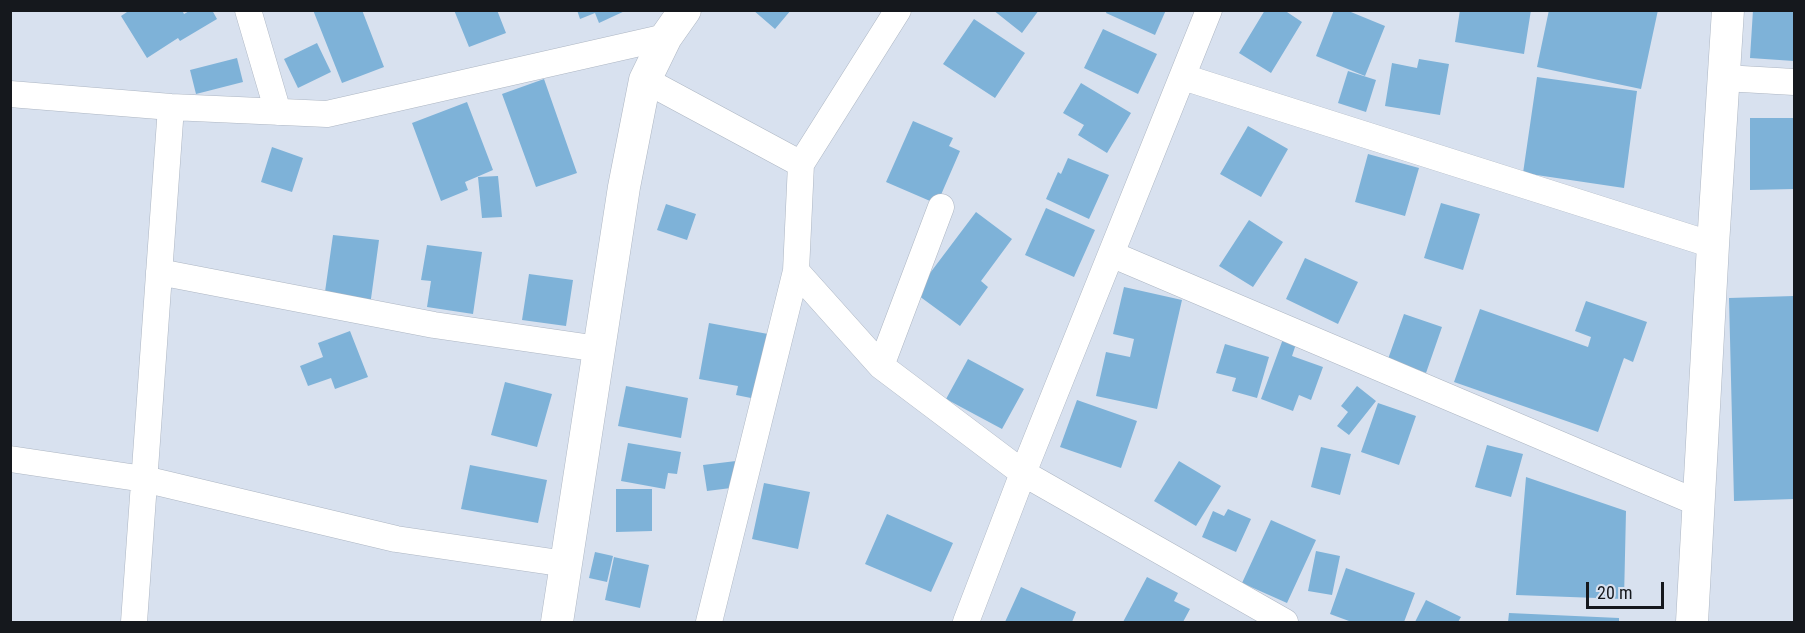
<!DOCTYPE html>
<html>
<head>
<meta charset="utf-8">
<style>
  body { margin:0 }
  #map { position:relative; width:1805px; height:633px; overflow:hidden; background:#d8e1ef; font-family:"Roboto Condensed",sans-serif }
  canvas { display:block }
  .frame { position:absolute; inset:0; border:12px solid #15181d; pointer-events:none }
  .scale { position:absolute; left:1586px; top:582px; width:78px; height:27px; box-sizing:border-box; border:3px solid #15181d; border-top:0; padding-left:8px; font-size:18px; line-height:21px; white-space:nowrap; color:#15181d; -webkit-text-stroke:4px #d8e1ef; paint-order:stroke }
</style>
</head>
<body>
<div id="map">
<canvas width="1805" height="633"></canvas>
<div class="frame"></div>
<div class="scale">20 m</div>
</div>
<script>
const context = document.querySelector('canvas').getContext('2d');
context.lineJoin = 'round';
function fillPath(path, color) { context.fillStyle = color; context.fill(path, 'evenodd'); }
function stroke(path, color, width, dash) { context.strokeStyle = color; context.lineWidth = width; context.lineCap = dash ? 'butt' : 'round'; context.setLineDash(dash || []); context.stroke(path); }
const building = new Path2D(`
  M 130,10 L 182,10 L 184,14 L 191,10 L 212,10 L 217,19 L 180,41 L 178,38 L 147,58 L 121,16 Z
  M 313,10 L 362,10 L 384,67 L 342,83 Z
  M 454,10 L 497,10 L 506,33 L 469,47 Z
  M 577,10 L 627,10 L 599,23 L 595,13 L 580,19 Z
  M 753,10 L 791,10 L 775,29 Z
  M 993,10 L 1039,10 L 1022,33 Z
  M 1107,10 L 1166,10 L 1155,35 L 1106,13 Z
  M 1265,10 L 1284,10 L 1302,22 L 1271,73 L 1239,53 Z
  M 1334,10 L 1346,10 L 1385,26 L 1365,76 L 1316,56 Z
  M 1460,10 L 1531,10 L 1524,54 L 1455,42 Z
  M 1549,10 L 1658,10 L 1641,89 L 1537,67 Z
  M 1753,10 L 1794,10 L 1794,61 L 1750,58 Z
  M 974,19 L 1025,53 L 995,98 L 943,64 Z
  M 1103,29 L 1157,54 L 1138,94 L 1084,68 Z
  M 317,43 L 331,72 L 298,88 L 284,59 Z
  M 237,58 L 243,82 L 196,94 L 190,70 Z
  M 1419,59 L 1449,64 L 1440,115 L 1385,106 L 1392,63 L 1417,68 Z
  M 1348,71 L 1376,80 L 1366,112 L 1338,103 Z
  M 1537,77 L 1637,91 L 1624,188 L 1523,173 Z
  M 544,79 L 577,173 L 536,187 L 502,94 Z
  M 1081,83 L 1131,113 L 1107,153 L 1078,135 L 1084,125 L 1063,113 Z
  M 467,102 L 493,170 L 465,182 L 468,190 L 441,201 L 412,123 Z
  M 1750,118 L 1794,118 L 1794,189 L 1750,190 Z
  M 913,121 L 953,138 L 949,146 L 960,151 L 937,204 L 886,182 Z
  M 1248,126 L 1288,149 L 1261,197 L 1220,174 Z
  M 272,147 L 303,158 L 292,192 L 261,182 Z
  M 1368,154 L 1419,168 L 1405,216 L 1355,202 Z
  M 1068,158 L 1109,175 L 1089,219 L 1046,199 L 1058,172 L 1061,174 Z
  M 498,176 L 502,217 L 482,218 L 478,177 Z
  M 1441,203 L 1480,214 L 1463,270 L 1424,258 Z
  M 666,204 L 696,214 L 687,240 L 657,230 Z
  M 1046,208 L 1095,230 L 1074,277 L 1025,255 Z
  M 976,212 L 1012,239 L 981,281 L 988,287 L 960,326 L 915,293 Z
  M 1249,220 L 1283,242 L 1253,287 L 1219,266 Z
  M 333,235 L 379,240 L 370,306 L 324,299 Z
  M 427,245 L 482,252 L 473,314 L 427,307 L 431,281 L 421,280 Z
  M 1305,258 L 1358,282 L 1338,324 L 1286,299 Z
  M 529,274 L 573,280 L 566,326 L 522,320 Z
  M 1124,287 L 1182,300 L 1157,409 L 1096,396 L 1106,352 L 1130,357 L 1134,339 L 1113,334 Z
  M 1794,296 L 1794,499 L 1734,501 L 1729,298 Z
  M 1586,301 L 1647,322 L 1633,362 L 1624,358 L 1598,432 L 1454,382 L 1480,309 L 1588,347 L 1591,337 L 1575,331 Z
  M 1404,314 L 1442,327 L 1426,373 L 1388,359 Z
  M 709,323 L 768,334 L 756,399 L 736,395 L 738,386 L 699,379 Z
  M 350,331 L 368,377 L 335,389 L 331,378 L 308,386 L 300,366 L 323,357 L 318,343 Z
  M 1283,339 L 1296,344 L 1292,356 L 1323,367 L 1311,400 L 1299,395 L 1293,411 L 1261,399 Z
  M 1225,344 L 1269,357 L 1257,398 L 1232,391 L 1236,378 L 1216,373 Z
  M 968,359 L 1024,389 L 1002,429 L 946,399 Z
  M 505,382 L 552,394 L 537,447 L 491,435 Z
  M 626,386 L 688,398 L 681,438 L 618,426 Z
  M 1357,386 L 1376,401 L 1349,435 L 1337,426 L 1348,412 L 1341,406 Z
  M 1077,400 L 1137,421 L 1121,468 L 1060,447 Z
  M 1378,403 L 1416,416 L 1399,465 L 1361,452 Z
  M 628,443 L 681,452 L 677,474 L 668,473 L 665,489 L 621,481 Z
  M 1487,445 L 1523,454 L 1511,497 L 1475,487 Z
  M 1321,447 L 1351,454 L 1340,495 L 1311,487 Z
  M 736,461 L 739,487 L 707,491 L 703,465 Z
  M 1179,461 L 1221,486 L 1196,526 L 1154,501 Z
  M 470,465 L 547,480 L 538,523 L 461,509 Z
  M 1526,477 L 1626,511 L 1624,599 L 1516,595 Z
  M 764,483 L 810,492 L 798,549 L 752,539 Z
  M 616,489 L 652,489 L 652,531 L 616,532 Z
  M 1228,509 L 1251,519 L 1236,552 L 1202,537 L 1213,511 L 1224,516 Z
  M 887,514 L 953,543 L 931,592 L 865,564 Z
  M 1271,520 L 1316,540 L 1287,603 L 1242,583 Z
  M 1316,551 L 1340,556 L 1332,595 L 1308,591 Z
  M 595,552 L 613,556 L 607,582 L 589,578 Z
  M 614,557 L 649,565 L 640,608 L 605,600 Z
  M 1346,568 L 1415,593 L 1404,622 L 1348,622 L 1349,621 L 1330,614 Z
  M 1147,577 L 1178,593 L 1174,601 L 1190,609 L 1183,622 L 1123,622 Z
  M 1021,587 L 1076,612 L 1072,622 L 1005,622 Z
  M 1426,600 L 1461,617 L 1458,622 L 1415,622 Z
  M 1509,613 L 1619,618 L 1619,622 L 1508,622 Z`);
const minor = new Path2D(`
  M 248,10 L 278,112
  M 1183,77 L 1713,245
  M 1724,78 L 1794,82
  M 645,80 L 801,164
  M 10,94 L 171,107 L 327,114 L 666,37
  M 1111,254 L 1698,503
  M 796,271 L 881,366 L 1023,473 L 1285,622
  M 159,272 L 434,325 L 599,349
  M 881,366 L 941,207
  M 10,459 L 144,479 L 396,539 L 566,564
  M 134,622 L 171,107
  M 709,622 L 796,271 L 801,164 L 898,10
  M 966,622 L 1023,473 L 1209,10`);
const tertiary = new Path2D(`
  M 557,622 L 624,187 L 645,80 L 666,37 L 685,10
  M 1692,622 L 1713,245 L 1728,10`);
fillPath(building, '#7eb2d8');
stroke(minor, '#adb6c3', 27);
stroke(tertiary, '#adb6c3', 33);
stroke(minor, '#fff', 26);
stroke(tertiary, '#fff', 32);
</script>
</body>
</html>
